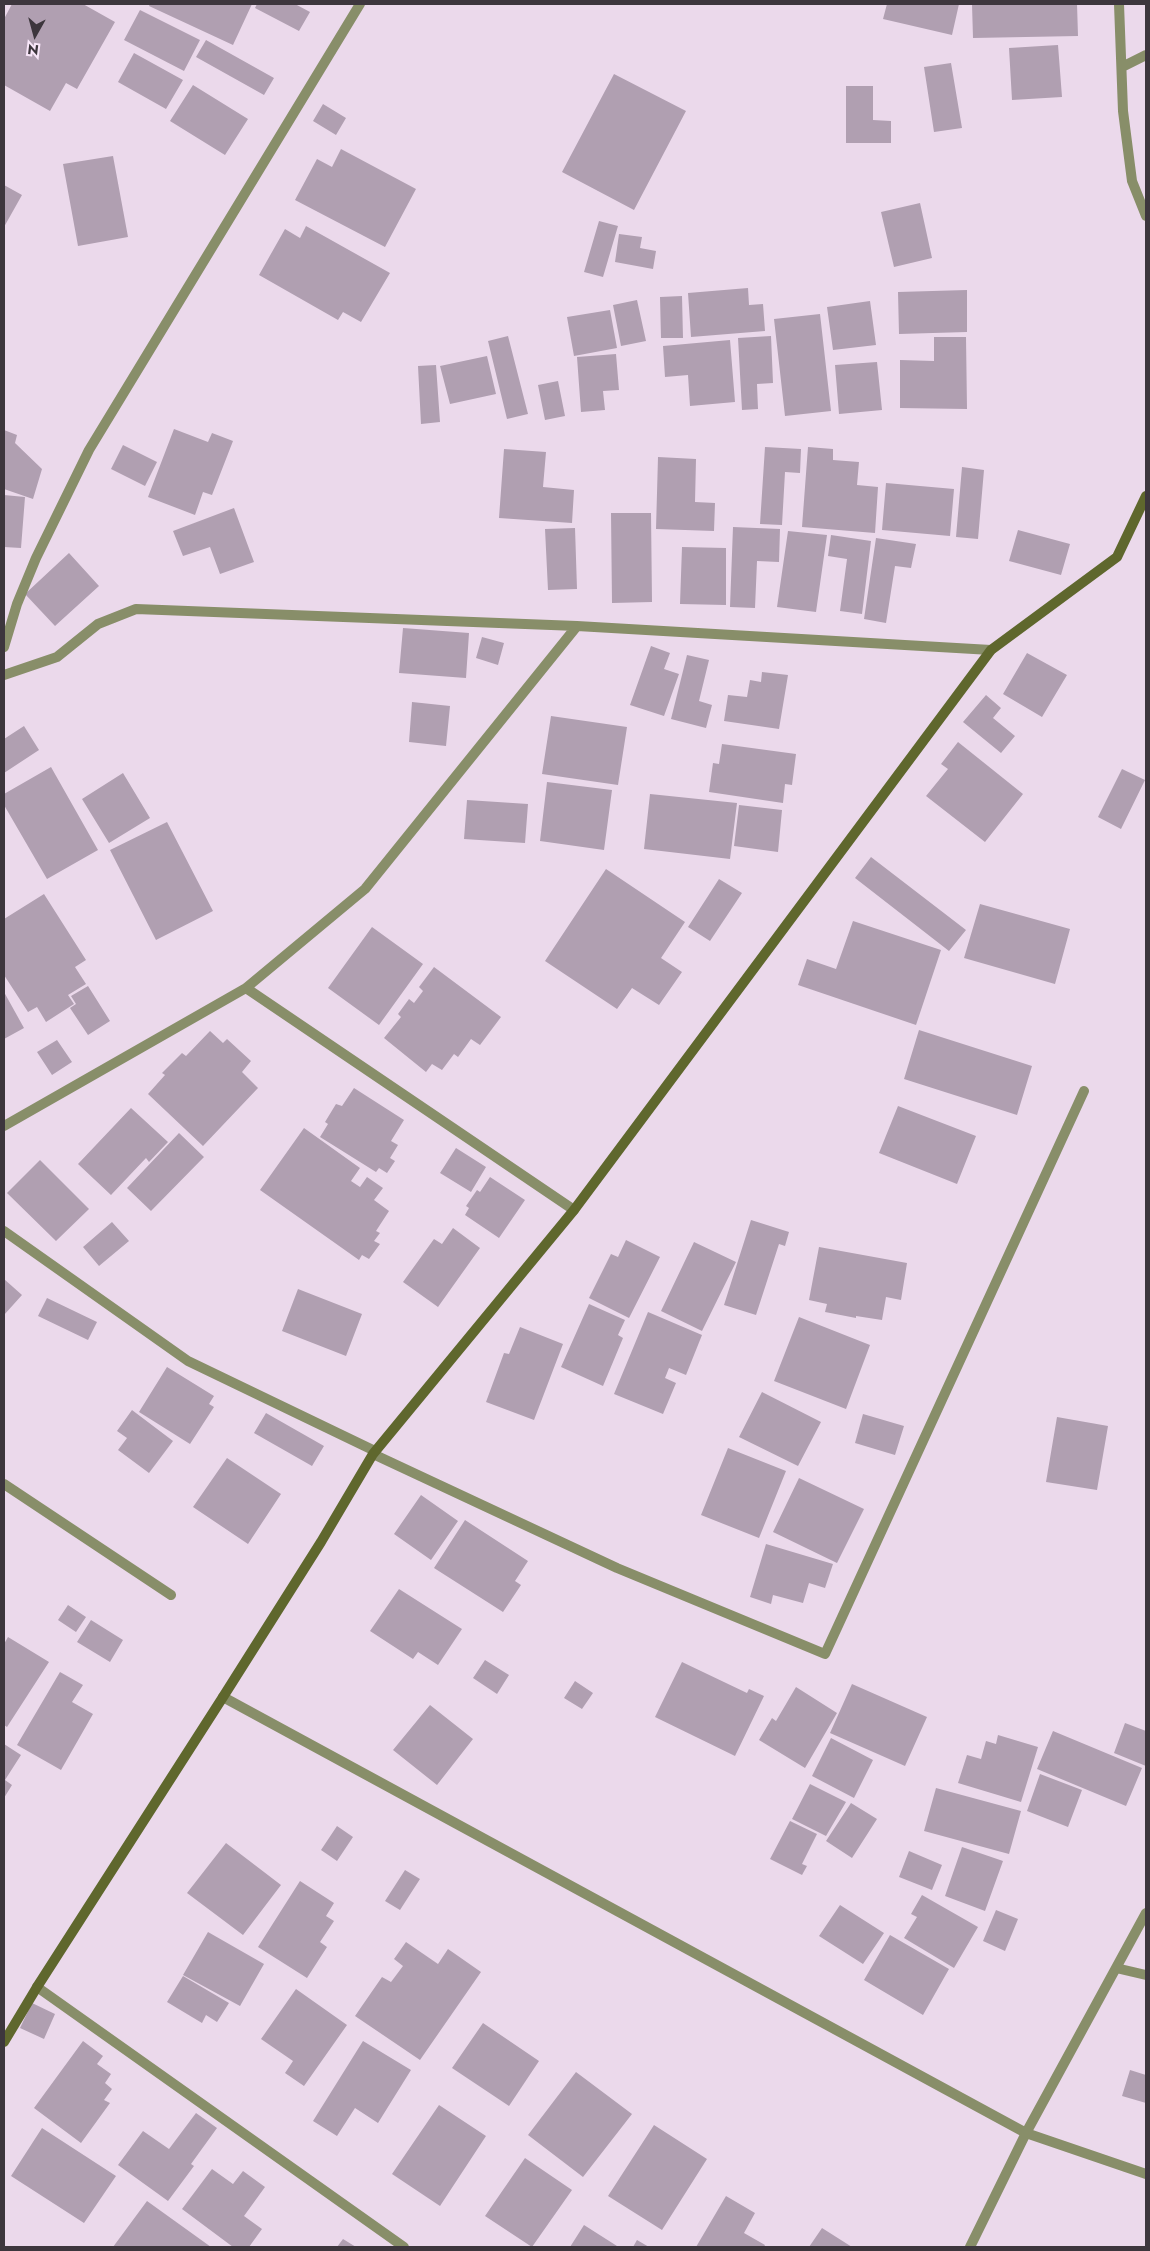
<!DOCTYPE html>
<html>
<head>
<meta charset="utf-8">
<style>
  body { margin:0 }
  #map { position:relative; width:1150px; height:2251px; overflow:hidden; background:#ebd9eb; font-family:Jost,sans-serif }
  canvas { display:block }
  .frame { position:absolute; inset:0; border:5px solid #3d363d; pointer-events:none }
  .north { position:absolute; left:10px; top:10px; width:50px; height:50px; -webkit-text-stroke:4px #f8e6f9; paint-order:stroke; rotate:187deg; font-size:14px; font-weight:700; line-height:20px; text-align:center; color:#3d363d }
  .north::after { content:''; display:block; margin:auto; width:18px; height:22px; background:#3d363d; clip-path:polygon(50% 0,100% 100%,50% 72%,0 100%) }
</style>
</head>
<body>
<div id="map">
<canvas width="1150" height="2251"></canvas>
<div class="frame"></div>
<div class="north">N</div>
</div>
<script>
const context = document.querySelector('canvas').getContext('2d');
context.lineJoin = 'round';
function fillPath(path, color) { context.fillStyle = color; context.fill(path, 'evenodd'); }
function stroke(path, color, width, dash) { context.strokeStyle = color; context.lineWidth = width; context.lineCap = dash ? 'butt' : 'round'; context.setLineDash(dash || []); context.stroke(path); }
const building = new Path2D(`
  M 12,4 L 83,4 L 115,22 L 77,89 L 66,83 L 50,111 L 4,85 L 4,19 Z
  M 150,4 L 252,4 L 233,45 L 149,6 Z
  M 257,4 L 295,4 L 310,12 L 299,31 L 255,8 Z
  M 887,4 L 959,4 L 952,35 L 883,19 Z
  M 972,4 L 1077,4 L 1078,36 L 973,38 Z
  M 140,10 L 200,40 L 184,71 L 124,40 Z
  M 206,40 L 274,78 L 264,95 L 196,57 Z
  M 1058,45 L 1062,97 L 1012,100 L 1009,48 Z
  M 134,53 L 183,80 L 166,109 L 118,82 Z
  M 951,63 L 962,128 L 934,132 L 924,67 Z
  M 614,74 L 686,111 L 634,210 L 562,172 Z
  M 193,85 L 248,119 L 225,155 L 170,121 Z
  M 846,86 L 873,86 L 873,120 L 891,121 L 891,143 L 846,143 Z
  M 323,104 L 346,118 L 336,135 L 313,121 Z
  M 341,149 L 416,189 L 385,247 L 295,200 L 317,159 L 332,167 Z
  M 113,156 L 128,237 L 78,246 L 63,164 Z
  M 4,185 L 22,195 L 4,227 Z
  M 920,203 L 932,258 L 894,267 L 881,212 Z
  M 599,221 L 618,226 L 603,277 L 584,272 Z
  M 306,226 L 390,273 L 361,322 L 343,312 L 338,320 L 259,275 L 285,229 L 300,238 Z
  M 619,234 L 642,237 L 640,248 L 656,251 L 653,269 L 615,262 Z
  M 748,288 L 749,305 L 763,304 L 765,331 L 691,337 L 688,293 Z
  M 967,290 L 967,332 L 899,334 L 898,292 Z
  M 682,296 L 683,338 L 661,338 L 660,297 Z
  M 637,300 L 646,341 L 621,346 L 613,305 Z
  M 870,301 L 876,345 L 833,350 L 827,307 Z
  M 610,310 L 617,348 L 574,356 L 567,317 Z
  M 820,314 L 831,411 L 785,416 L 774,319 Z
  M 508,336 L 528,414 L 507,419 L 488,341 Z
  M 771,336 L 773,383 L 757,384 L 758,409 L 742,410 L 738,338 Z
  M 934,337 L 966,337 L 967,409 L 900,408 L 900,360 L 934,361 Z
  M 730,340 L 735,402 L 690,406 L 688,375 L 665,377 L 663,346 Z
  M 616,354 L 619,390 L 603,391 L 605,410 L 581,412 L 577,357 Z
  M 487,356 L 496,394 L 450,404 L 440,366 Z
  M 877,362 L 882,410 L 839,414 L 835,365 Z
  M 436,365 L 440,422 L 421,424 L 418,366 Z
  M 558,381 L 565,416 L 545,420 L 538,385 Z
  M 174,429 L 208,442 L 212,433 L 233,441 L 212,495 L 203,492 L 195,515 L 148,497 Z
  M 4,430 L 17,435 L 15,443 L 42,469 L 33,499 L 4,489 Z
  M 123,445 L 157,462 L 145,486 L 111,469 Z
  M 765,447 L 801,449 L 800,473 L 785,472 L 782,525 L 760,524 Z
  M 808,447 L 833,449 L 833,460 L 859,462 L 857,485 L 878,487 L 875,533 L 802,527 Z
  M 504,449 L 546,452 L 543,487 L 574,490 L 572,523 L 499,518 Z
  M 658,457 L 696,459 L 695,502 L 715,503 L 714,531 L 656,529 Z
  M 962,467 L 984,470 L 978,539 L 956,537 Z
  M 886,483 L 954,489 L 950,536 L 882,530 Z
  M 4,495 L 25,497 L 21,548 L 4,547 Z
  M 234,508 L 254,562 L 220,574 L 210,547 L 183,556 L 173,531 Z
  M 611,513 L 651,513 L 652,602 L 612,603 Z
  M 733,527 L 780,529 L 779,562 L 757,561 L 755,608 L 730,607 Z
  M 575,528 L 577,589 L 548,590 L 545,529 Z
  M 1018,530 L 1070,544 L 1061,575 L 1009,561 Z
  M 788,531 L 827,535 L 816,612 L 777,607 Z
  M 831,535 L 871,541 L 862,614 L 840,611 L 847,559 L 828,556 Z
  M 876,538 L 916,544 L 911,568 L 895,566 L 886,623 L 864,619 Z
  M 682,547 L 726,548 L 726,605 L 680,604 Z
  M 69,553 L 99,586 L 55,626 L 25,594 Z
  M 403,628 L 469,633 L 466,678 L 399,673 Z
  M 482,637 L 504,643 L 498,665 L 476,658 Z
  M 651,646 L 670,653 L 664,669 L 679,674 L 664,716 L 630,705 Z
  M 1027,653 L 1067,675 L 1042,717 L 1003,694 Z
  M 687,655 L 709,660 L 699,701 L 712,705 L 706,728 L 671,719 Z
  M 762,672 L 788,675 L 779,729 L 724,721 L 728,695 L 747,697 L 750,680 L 761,682 Z
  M 986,695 L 1001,708 L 993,718 L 1015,736 L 1001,753 L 963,722 Z
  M 412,702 L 450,706 L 446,746 L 409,742 Z
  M 551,716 L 627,727 L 618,785 L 542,774 Z
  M 24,726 L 39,750 L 4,773 L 4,739 Z
  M 958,742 L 1023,794 L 985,842 L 926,796 L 948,769 L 941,764 Z
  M 722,744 L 796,754 L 792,785 L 785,784 L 783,803 L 709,792 L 713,763 L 719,764 Z
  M 51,767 L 98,850 L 47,879 L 4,805 L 4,794 Z
  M 1122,769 L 1145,780 L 1121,829 L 1098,817 Z
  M 123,773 L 150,818 L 109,843 L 82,799 Z
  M 547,782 L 612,790 L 604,850 L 540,841 Z
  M 650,794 L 737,803 L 730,859 L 644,849 Z
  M 467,800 L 528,804 L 525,843 L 464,839 Z
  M 739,805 L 782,810 L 778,852 L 734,846 Z
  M 167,822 L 213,911 L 156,940 L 110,850 Z
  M 871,857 L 966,930 L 949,951 L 855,878 Z
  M 606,869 L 685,922 L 661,958 L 682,972 L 659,1005 L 632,988 L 617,1009 L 545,961 Z
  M 719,879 L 742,893 L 710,941 L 688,927 Z
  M 44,894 L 86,960 L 75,967 L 86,984 L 68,995 L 74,1004 L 46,1022 L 37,1007 L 28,1012 L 4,975 L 4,919 Z
  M 980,904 L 1070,929 L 1055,984 L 964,958 Z
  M 853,921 L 941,950 L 916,1025 L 798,985 L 807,959 L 836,969 Z
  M 372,927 L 423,964 L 379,1025 L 328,988 Z
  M 434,967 L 501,1017 L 480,1045 L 471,1039 L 458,1057 L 454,1054 L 442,1070 L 432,1064 L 426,1072 L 384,1038 L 401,1017 L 398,1014 L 409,999 L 414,1003 L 423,991 L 419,987 Z
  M 88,986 L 110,1021 L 88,1035 L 70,1008 L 76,1004 L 71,996 Z
  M 4,992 L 24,1028 L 4,1039 Z
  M 919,1030 L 1032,1066 L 1017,1115 L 904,1079 Z
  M 210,1031 L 223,1043 L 227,1039 L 251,1061 L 242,1072 L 258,1088 L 203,1146 L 148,1094 L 165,1075 L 162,1073 L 182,1053 L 186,1056 Z
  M 57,1040 L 72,1062 L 52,1075 L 37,1052 Z
  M 354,1088 L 404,1120 L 391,1141 L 398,1145 L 390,1158 L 395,1161 L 387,1173 L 379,1168 L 376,1172 L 320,1137 L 328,1124 L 325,1122 L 336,1104 L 342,1106 Z
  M 898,1106 L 976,1136 L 957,1184 L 879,1153 Z
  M 131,1108 L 168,1142 L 149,1162 L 146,1158 L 111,1195 L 78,1164 Z
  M 304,1128 L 360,1168 L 351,1181 L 360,1187 L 367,1177 L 383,1188 L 374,1200 L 389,1211 L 376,1231 L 380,1233 L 374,1241 L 380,1244 L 369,1259 L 362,1255 L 359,1260 L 260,1190 Z
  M 179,1133 L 204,1157 L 151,1211 L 127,1188 Z
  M 456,1148 L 486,1167 L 471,1192 L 440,1173 Z
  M 40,1160 L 89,1209 L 56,1241 L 7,1193 Z
  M 490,1177 L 525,1200 L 499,1238 L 465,1215 L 469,1208 L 466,1206 L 477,1190 L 480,1192 Z
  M 751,1220 L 789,1232 L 785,1246 L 779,1244 L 756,1315 L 724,1305 Z
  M 112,1222 L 129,1241 L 99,1266 L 83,1247 Z
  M 453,1228 L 480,1248 L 438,1307 L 403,1282 L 434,1239 L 442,1244 Z
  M 626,1240 L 660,1257 L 629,1318 L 589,1298 L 611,1254 L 618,1257 Z
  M 694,1242 L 736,1262 L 702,1331 L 661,1311 Z
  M 819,1247 L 907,1263 L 901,1300 L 886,1297 L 882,1320 L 856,1316 L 856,1318 L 825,1312 L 827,1304 L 809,1300 Z
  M 4,1279 L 22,1295 L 4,1315 Z
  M 298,1289 L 362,1314 L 346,1356 L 282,1331 Z
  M 47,1298 L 97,1322 L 88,1340 L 38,1316 Z
  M 589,1304 L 625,1320 L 618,1335 L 623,1338 L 603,1386 L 561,1367 Z
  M 648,1312 L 702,1335 L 686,1375 L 669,1368 L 665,1378 L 676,1383 L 663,1414 L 614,1394 Z
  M 799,1317 L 870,1345 L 846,1409 L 774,1381 Z
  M 520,1327 L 563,1344 L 534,1420 L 486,1402 L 504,1353 L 509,1354 Z
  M 167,1367 L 214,1396 L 209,1404 L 214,1407 L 190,1444 L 139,1412 Z
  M 762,1392 L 821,1422 L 798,1466 L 739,1437 Z
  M 132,1410 L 173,1441 L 149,1473 L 118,1450 L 127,1438 L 117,1431 Z
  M 266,1413 L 324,1446 L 312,1466 L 254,1433 Z
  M 863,1414 L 904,1426 L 895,1455 L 855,1443 Z
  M 1057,1417 L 1108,1426 L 1097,1490 L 1046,1482 Z
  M 728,1448 L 786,1471 L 759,1538 L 701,1515 Z
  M 227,1458 L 281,1494 L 248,1544 L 193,1507 Z
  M 799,1478 L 864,1509 L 837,1563 L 773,1532 Z
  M 421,1495 L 458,1521 L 431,1560 L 394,1534 Z
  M 465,1520 L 528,1561 L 515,1581 L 521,1585 L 503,1612 L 434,1568 Z
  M 766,1544 L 833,1564 L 825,1588 L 809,1583 L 803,1603 L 773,1595 L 771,1604 L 750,1597 Z
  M 399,1589 L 462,1629 L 438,1665 L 418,1652 L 413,1659 L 370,1631 Z
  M 68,1605 L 86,1617 L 76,1632 L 58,1620 Z
  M 91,1620 L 123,1640 L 110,1662 L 77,1642 Z
  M 8,1637 L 49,1662 L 7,1727 L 4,1725 L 4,1644 Z
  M 485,1660 L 509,1675 L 497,1694 L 473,1678 Z
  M 682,1662 L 747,1693 L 749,1689 L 764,1696 L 735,1756 L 655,1717 Z
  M 60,1672 L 83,1685 L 72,1702 L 93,1714 L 61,1770 L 17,1745 Z
  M 575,1681 L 593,1693 L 582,1709 L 564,1698 Z
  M 852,1684 L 927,1717 L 905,1766 L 830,1733 Z
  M 796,1687 L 837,1713 L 805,1768 L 759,1740 L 772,1718 L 776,1721 Z
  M 430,1705 L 473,1739 L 437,1785 L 393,1750 Z
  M 1125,1723 L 1146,1731 L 1146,1766 L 1114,1753 Z
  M 1053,1731 L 1142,1768 L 1126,1806 L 1037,1769 Z
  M 998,1735 L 1038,1747 L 1021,1802 L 958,1783 L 967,1755 L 981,1759 L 986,1741 L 996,1744 Z
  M 831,1738 L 873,1760 L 854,1798 L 812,1776 Z
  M 4,1744 L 21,1755 L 5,1780 L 12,1785 L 4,1798 Z
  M 1040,1774 L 1082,1790 L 1068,1827 L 1027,1811 Z
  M 810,1784 L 846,1802 L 826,1836 L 792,1819 Z
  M 936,1788 L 1021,1811 L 1009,1854 L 924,1831 Z
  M 851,1803 L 877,1819 L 852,1858 L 826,1841 Z
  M 790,1821 L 817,1834 L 802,1864 L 807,1866 L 802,1875 L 770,1859 Z
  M 337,1826 L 353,1837 L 337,1861 L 321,1850 Z
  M 226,1843 L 281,1885 L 243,1935 L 187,1893 Z
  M 962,1847 L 1003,1861 L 985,1911 L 945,1896 Z
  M 909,1851 L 942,1865 L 932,1890 L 899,1877 Z
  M 405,1870 L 420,1879 L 400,1910 L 385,1901 Z
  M 300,1881 L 334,1903 L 326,1916 L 334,1921 L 320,1942 L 327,1947 L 307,1978 L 258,1947 Z
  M 922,1895 L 978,1927 L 954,1968 L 904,1938 L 917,1917 L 911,1914 Z
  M 840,1905 L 884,1933 L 863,1964 L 819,1936 Z
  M 996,1910 L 1018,1919 L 1005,1951 L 983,1941 Z
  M 208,1932 L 264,1964 L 240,2006 L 183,1975 Z
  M 890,1935 L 949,1969 L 923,2015 L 864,1980 Z
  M 406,1942 L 438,1964 L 448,1949 L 481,1972 L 420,2060 L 355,2016 L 382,1977 L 391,1982 L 403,1966 L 394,1959 Z
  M 183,1976 L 229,2003 L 217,2022 L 206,2015 L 202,2023 L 167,2002 Z
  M 296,1989 L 347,2025 L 304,2086 L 285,2073 L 293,2061 L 261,2039 Z
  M 32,2003 L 55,2014 L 44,2039 L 20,2028 Z
  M 483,2023 L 539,2061 L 509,2106 L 452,2068 Z
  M 83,2041 L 103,2056 L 97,2064 L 111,2074 L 105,2083 L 112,2089 L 104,2100 L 110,2103 L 81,2143 L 34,2108 Z
  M 363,2041 L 411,2070 L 378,2123 L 355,2108 L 337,2136 L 313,2121 Z
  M 1130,2070 L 1146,2075 L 1146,2103 L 1122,2096 Z
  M 576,2072 L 632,2114 L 583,2177 L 528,2135 Z
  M 439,2105 L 486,2136 L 440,2206 L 392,2174 Z
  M 196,2113 L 217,2128 L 191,2164 L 194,2166 L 168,2201 L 118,2165 L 143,2131 L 169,2149 Z
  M 654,2125 L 707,2159 L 662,2230 L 608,2196 Z
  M 42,2128 L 116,2176 L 84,2223 L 11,2176 Z
  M 525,2158 L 572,2190 L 532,2247 L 485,2216 Z
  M 212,2169 L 233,2184 L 243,2171 L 265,2187 L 244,2216 L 262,2229 L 249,2247 L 233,2247 L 182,2209 Z
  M 726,2196 L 755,2213 L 744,2233 L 765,2245 L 764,2247 L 696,2247 Z
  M 147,2201 L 211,2247 L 113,2247 Z
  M 584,2225 L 617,2246 L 616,2247 L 570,2247 Z
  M 822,2228 L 852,2247 L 809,2247 Z
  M 343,2239 L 356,2247 L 337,2247 Z
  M 637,2240 L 649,2247 L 633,2247 Z`);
const street = new Path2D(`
  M 1119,4 L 1123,111 L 1132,181 L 1146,216
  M 1122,67 L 1146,55
  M 4,647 L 17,604 L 36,558 L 89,450 L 360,4
  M 4,675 L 57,657 L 98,624 L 136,609 L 577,626 L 991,650
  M 246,988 L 574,1210
  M 4,1126 L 246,988 L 365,889 L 577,626
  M 4,1231 L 188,1361 L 375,1451
  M 373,1454 L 617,1568 L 825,1654 L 1084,1091
  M 4,1484 L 171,1595
  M 223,1697 L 1026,2133 L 1146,2174
  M 1116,1968 L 1146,1975
  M 37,1987 L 404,2247
  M 970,2247 L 1026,2133 L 1146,1913`);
const secondary = new Path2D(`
  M 4,2042 L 37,1987 L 223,1697 L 321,1542 L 373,1454 L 574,1210 L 991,650 L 1117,557 L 1146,496`);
fillPath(building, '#b09fb1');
stroke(street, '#888e69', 10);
stroke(secondary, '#5f672d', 10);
</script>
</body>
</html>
